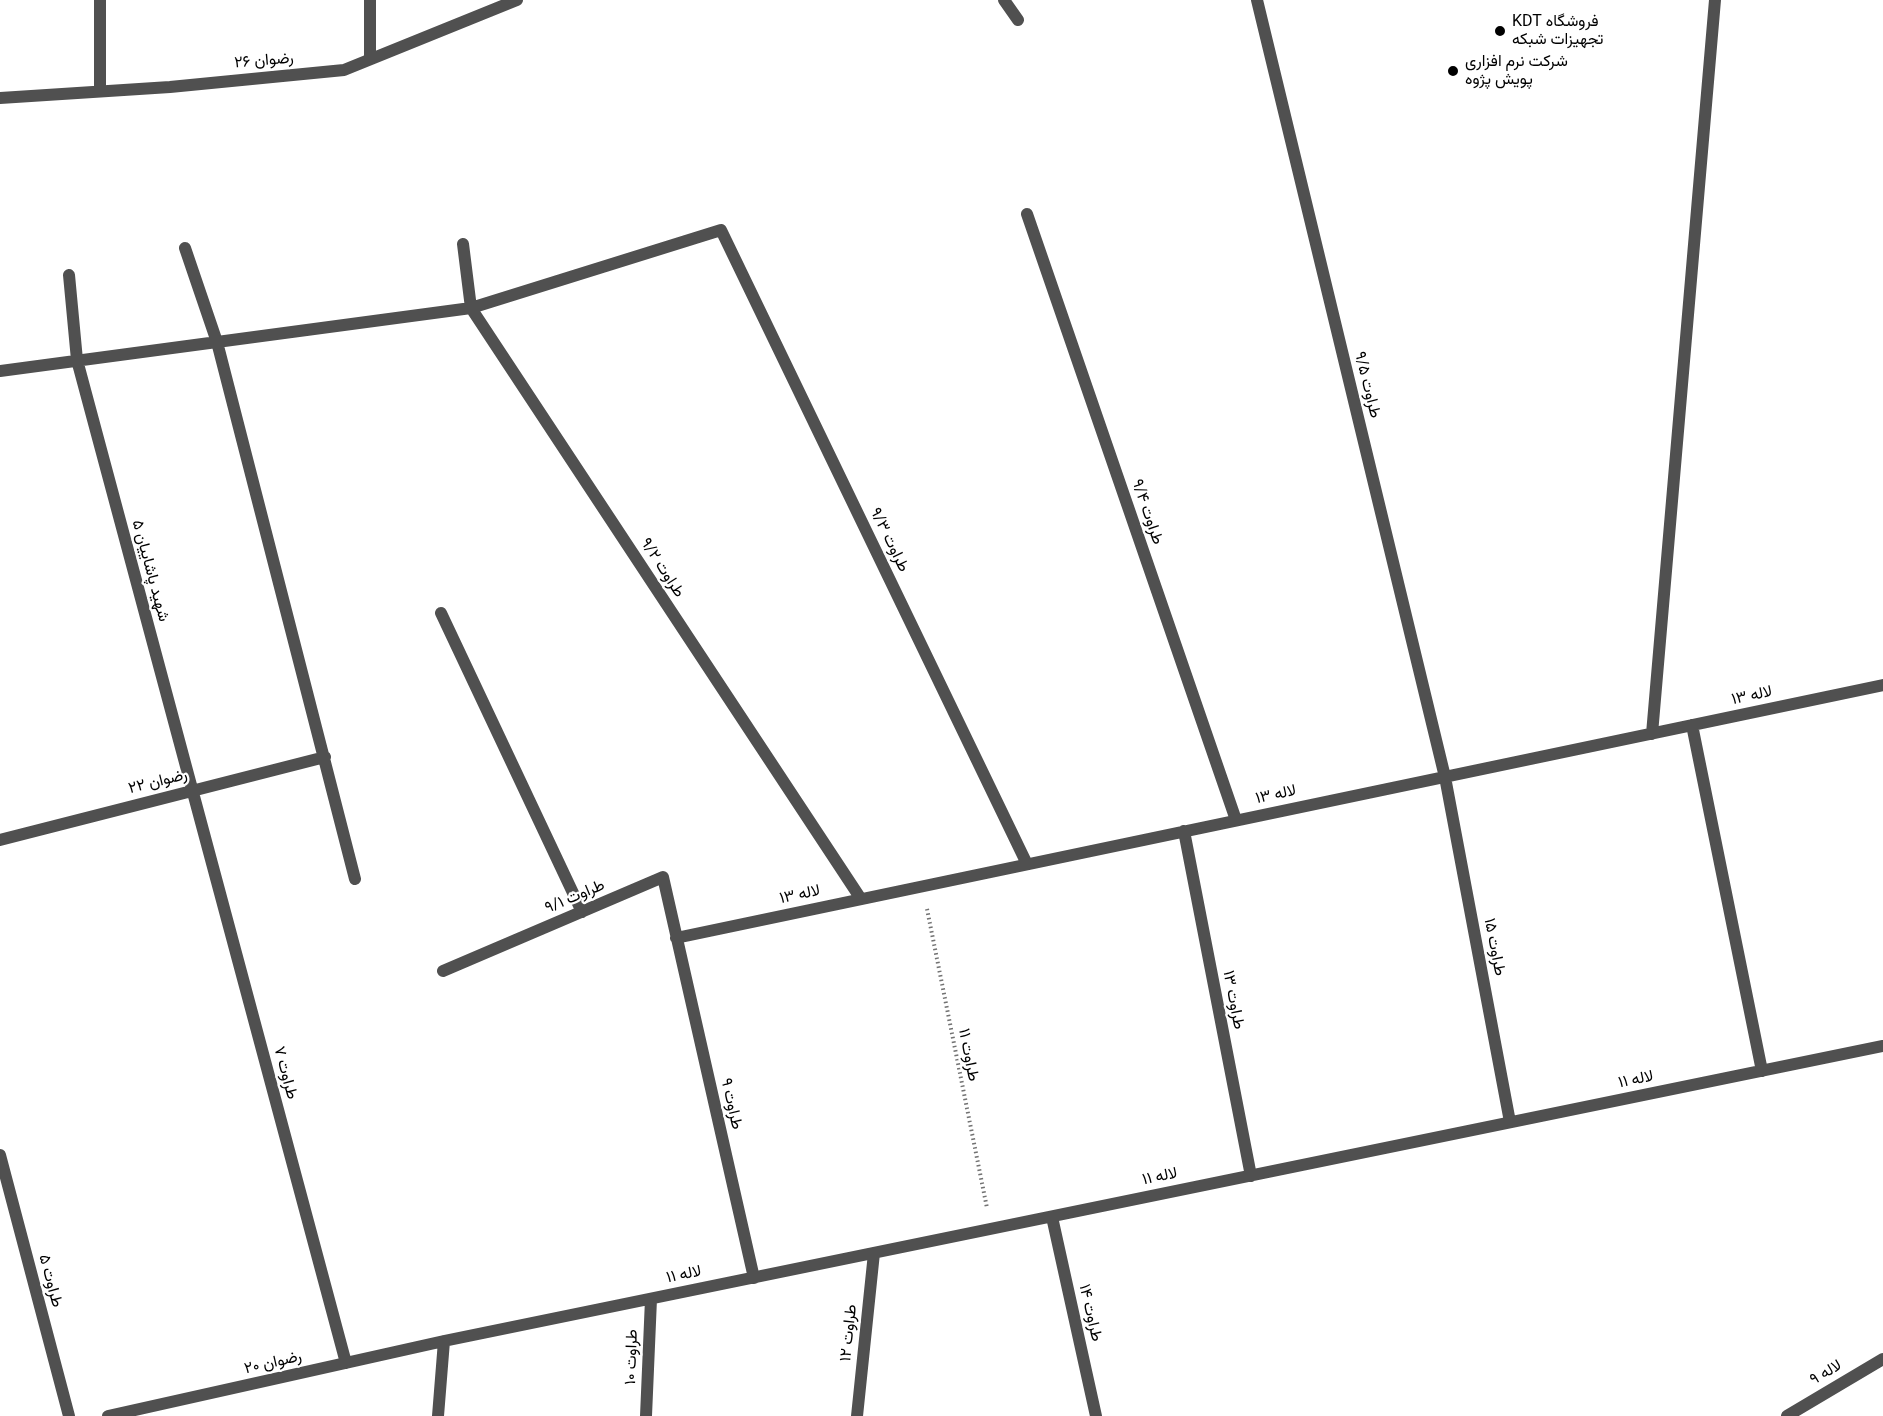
<!DOCTYPE html>
<html>
<head>
<meta charset="utf-8">
<style>
  body { margin:0 }
  canvas { display:block; background:#fff }
</style>
</head>
<body>
<canvas width="1883" height="1416"></canvas>
<script>
const context = document.querySelector('canvas').getContext('2d');
context.lineJoin = 'round';
function stroke(path, color, width, dash) { context.strokeStyle = color; context.lineWidth = width; context.lineCap = dash ? 'butt' : 'round'; context.setLineDash(dash || []); context.stroke(path); }
function label(font, color, halo, rows, align = 'center') {
  context.font = font + ' Roboto,Vazirmatn,sans-serif'; context.lineWidth = 4.5; context.setLineDash([]); context.textBaseline = 'middle'; context.strokeStyle = halo; context.fillStyle = color; for (const [text, x, y, turn = 0] of rows) {
    context.save(); context.translate(x, y); context.rotate((+turn || 0) * Math.PI / 180); context.textAlign = isNaN(turn) ? turn : align; if (halo) context.strokeText(text, 0, 0); context.fillText(text, 0, 0); context.restore();
  }
}
const path = new Path2D(`
  M 927,909 L 987,1208`);
const minor = new Path2D(`
  M 100,0 L 100,90
  M 370,0 L 370,59
  M 1004,0 L 1018,20
  M 1257,0 L 1445,777 L 1510,1122
  M 0,98 L 170,87 L 344,70 L 517,0
  M 1027,214 L 1236,820
  M 463,244 L 471,308 L 861,899
  M 185,248 L 217,342 L 355,879
  M 69,275 L 77,360 L 346,1363
  M 0,371 L 471,308 L 721,230 L 1027,864
  M 441,613 L 582,912
  M 1692,725 L 1762,1071
  M 1652,734 L 1715,0
  M 1184,831 L 1251,1176
  M 0,840 L 325,757
  M 676,938 L 1883,685
  M 443,971 L 663,877 L 754,1278
  M 0,1155 L 69,1416
  M 1052,1217 L 1096,1416
  M 108,1416 L 444,1341 L 1883,1046
  M 438,1416 L 444,1341
  M 646,1416 L 651,1299
  M 857,1416 L 874,1253
  M 1787,1416 L 1883,1359`);
const markers = [
  [1500,31,6,"#000"],
  [1453,71,6,"#000"]
];
const poiNames = [
  ["KDT فروشگاه",1512,22],
  ["تجهیزات شبکه",1512,40],
  ["شرکت نرم افزاری",1465,62],
  ["پویش پژوه",1465,80]
];
const streetNames = [
  ["رضوان ۲۶",264,61,-5],
  ["طراوت ۹/۵",1367,385,76],
  ["طراوت ۹/۴",1147,512,71],
  ["طراوت ۹/۳",889,540,64],
  ["طراوت ۹/۲",662,568,57],
  ["شهید پاشاییان ۵",150,571,75],
  ["لاله ۱۳",1752,696,-12],
  ["رضوان ۲۲",158,782,-14],
  ["لاله ۱۳",1276,795,-12],
  ["لاله ۱۳",800,895,-12],
  ["طراوت ۹/۱",575,897,-23],
  ["طراوت ۱۵",1494,947,79],
  ["طراوت ۱۳",1233,1000,79],
  ["طراوت ۱۱",968,1055,79],
  ["طراوت ۷",285,1073,75],
  ["لاله ۱۱",1636,1080,-12],
  ["طراوت ۹",731,1104,77],
  ["لاله ۱۱",1160,1177,-12],
  ["لاله ۱۱",684,1275,-12],
  ["طراوت ۵",50,1281,75],
  ["طراوت ۱۴",1090,1313,77],
  ["طراوت ۱۲",849,1333,-84],
  ["طراوت ۱۰",632,1357,-88],
  ["رضوان ۲۰",273,1363,-13],
  ["لاله ۹",1826,1373,-30]
];
stroke(path, '#727272', 4, [1.5, 3]);
stroke(minor, '#505050', 12);
for (const [x, y, r, color] of markers) { const dot = new Path2D(); dot.arc(x, y, r, 0, 2 * Math.PI); context.fillStyle = color; context.fill(dot); stroke(dot, '#fff', 2); }
label('16px', '#000', '#fff', poiNames, 'left');
label('16px', '#000', '#fff', streetNames);
</script>
</body>
</html>
